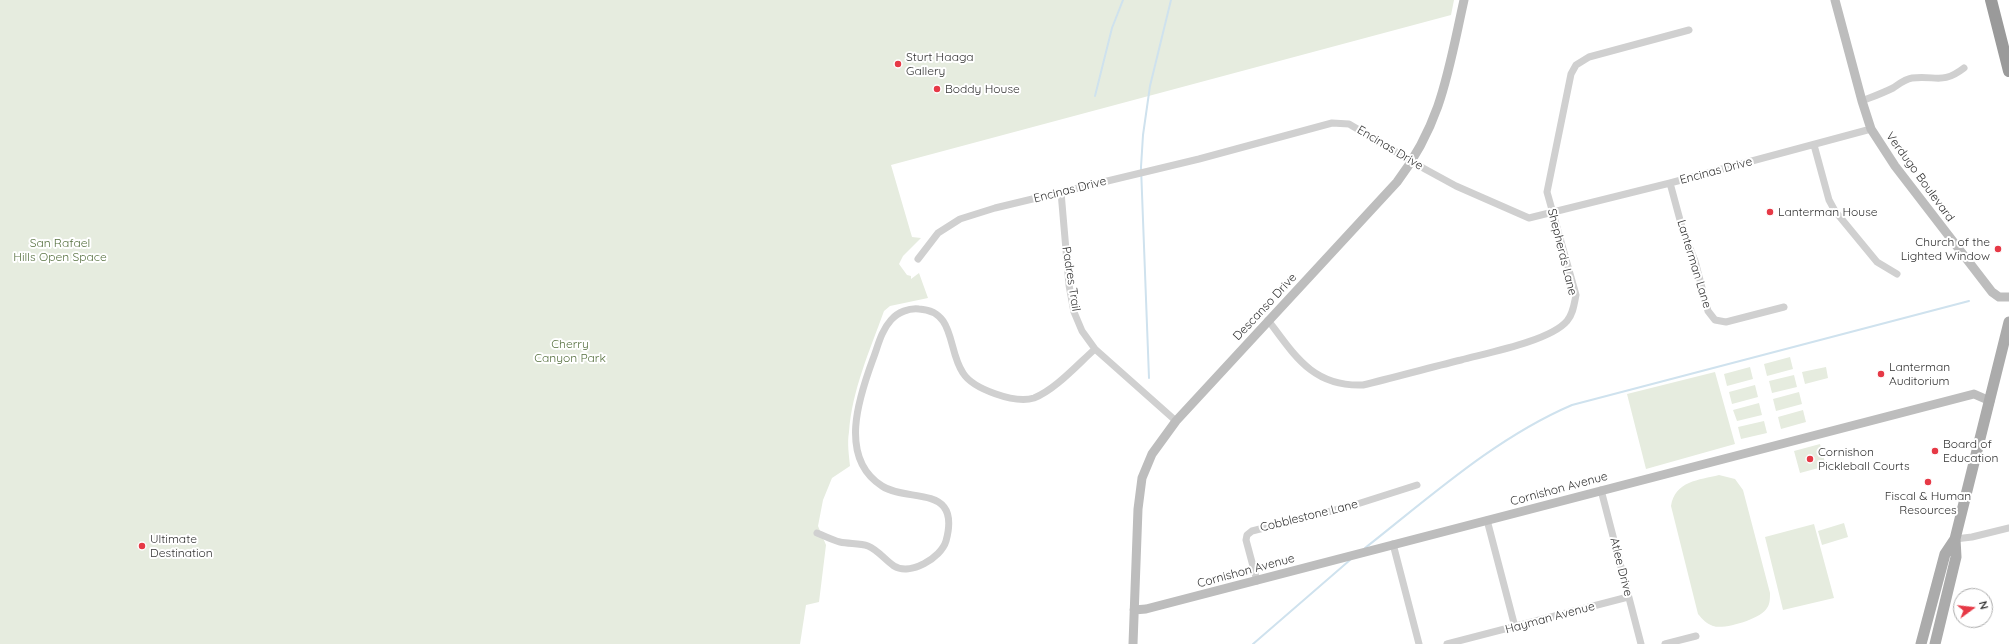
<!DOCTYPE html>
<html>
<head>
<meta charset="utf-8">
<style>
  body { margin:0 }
  #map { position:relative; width:2009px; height:644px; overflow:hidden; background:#fff; font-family:Quicksand,sans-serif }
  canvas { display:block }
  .north { position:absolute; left:1953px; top:588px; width:40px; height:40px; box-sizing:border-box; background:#fff; border:1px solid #adadad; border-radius:50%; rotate:75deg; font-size:11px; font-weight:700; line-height:16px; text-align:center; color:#333 }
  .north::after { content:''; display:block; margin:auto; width:14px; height:18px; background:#e63946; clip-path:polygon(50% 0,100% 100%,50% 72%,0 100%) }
</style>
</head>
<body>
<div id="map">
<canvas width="2009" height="644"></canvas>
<div class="north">N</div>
</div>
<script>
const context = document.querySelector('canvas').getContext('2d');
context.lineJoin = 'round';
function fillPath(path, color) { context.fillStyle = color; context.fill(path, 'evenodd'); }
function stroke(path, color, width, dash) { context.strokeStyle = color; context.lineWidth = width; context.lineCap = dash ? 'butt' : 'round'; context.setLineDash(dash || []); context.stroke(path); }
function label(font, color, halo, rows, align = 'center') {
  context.font = font + ' Quicksand,sans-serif'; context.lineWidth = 4; context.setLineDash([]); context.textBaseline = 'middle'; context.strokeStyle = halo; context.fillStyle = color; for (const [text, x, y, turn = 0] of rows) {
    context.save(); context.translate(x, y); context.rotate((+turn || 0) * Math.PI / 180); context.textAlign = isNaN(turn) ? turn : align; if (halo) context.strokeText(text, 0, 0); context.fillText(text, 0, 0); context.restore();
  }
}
const green = new Path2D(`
  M 0,0 L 1454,0 L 1451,15 L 891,165 L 912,237 L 921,238 L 903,256 L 899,264 L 907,275 L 911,276 L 911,279 L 919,273 L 928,298 L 890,306 L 884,311 C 870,350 852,390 849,432 C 847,443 849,455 850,466 L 832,478 L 823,500 L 818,526 L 826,545 L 819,602 L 806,605 L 800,644 L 0,644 Z
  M 1790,357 L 1793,369 L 1767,376 L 1764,364 Z
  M 1750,367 L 1753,379 L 1727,386 L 1724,374 Z
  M 1826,367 L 1828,378 L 1805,384 L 1802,372 Z
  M 1715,372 L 1735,444 L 1646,469 L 1627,394 Z
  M 1794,375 L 1797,387 L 1772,393 L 1769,381 Z
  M 1755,385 L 1758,397 L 1732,404 L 1729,392 Z
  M 1799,392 L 1802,404 L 1776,411 L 1773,399 Z
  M 1759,403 L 1762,415 L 1737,421 L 1733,410 Z
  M 1803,410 L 1806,422 L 1781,429 L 1778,417 Z
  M 1764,421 L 1767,433 L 1741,439 L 1738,427 Z
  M 1820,444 L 1826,466 L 1800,473 L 1794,451 Z
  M 1719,475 L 1735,479 L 1743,490 L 1770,593 C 1770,599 1770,604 1767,608 C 1761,619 1724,630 1713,626 C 1707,624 1702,619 1698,614 L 1671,506 C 1675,481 1699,480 1719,475 Z
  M 1844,523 L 1848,537 L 1822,545 L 1818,531 Z
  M 1814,524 L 1834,598 L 1783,610 L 1765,537 Z`);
const stream = new Path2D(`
  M 1095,96 L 1112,28 L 1123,0
  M 1149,378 L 1141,167 L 1143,135 L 1150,86 L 1171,0
  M 1365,548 C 1430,497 1495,438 1572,405 L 1969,301
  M 1253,644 L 1350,560`);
const street = new Path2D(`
  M 1862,101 C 1872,97 1883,93 1893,88 C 1899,84 1905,79 1912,78 C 1936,75 1942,85 1964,68
  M 1814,145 L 1829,200 L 1835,211 L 1877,262 L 1897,274
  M 1670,183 L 1683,231 L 1695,261 L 1708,311 L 1715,320 L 1726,322 L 1784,307
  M 1061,192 L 1069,285 L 1074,312 L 1082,331 L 1095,349 L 1176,421
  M 918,259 L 938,233 L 960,219 L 995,208 L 1199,159 L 1332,123 L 1349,124 L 1423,168 L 1456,186 L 1529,218 L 1670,183 L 1871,129
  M 1268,320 C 1295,356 1313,387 1363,385 C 1396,377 1428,368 1461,360 C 1487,353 1550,341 1567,321 C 1573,314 1574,305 1576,295 L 1547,192 L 1571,74 L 1576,65 L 1589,57 L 1689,30
  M 1601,490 L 1641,644
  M 1487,520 L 1515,627
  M 817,533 C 825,536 832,540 840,542 C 849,544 860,543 868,546 C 878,550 885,560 894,566 C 910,576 941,558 946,541 C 949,530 951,516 944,507 C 933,492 900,498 882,486 C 838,458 859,397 873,359 C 878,346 881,331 891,320 C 898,312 909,308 919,309 C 956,311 947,350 963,373 C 973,389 1015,404 1034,398 C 1055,390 1078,364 1095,349
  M 1955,539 L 1972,537 L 2009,528
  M 1393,544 L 1419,644
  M 1257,581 L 1246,540 L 1247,535 L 1252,531 L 1351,506 L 1417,485
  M 1447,644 L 1628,597
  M 1665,644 L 1696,636`);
const secondary = new Path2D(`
  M 1835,0 L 1862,101 L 1871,129 L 1895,166 L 1992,292 L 1999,297 L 2009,297
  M 1134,610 L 1146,609 L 1974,394 L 1990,401
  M 1133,644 L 1138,509 L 1142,478 L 1152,454 L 1176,421 L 1397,182 C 1442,122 1448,72 1464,0`);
const primary = new Path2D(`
  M 1921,644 L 1945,554 L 1955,539
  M 1935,644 L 1956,557 L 1955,539 L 2009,322`);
const highway = new Path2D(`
  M 1991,0 L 2009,71`);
const markers = [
  [898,64,4,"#e63946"],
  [937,89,4,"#e63946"],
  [1770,212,4,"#e63946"],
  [1998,249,4,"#e63946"],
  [1881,374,4,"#e63946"],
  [1935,451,4,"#e63946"],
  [1810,459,4,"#e63946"],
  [1928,482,4,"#e63946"],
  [142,546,4,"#e63946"]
];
const poiNames = [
  ["Sturt Haaga",906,57],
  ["Gallery",906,71],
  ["Boddy House",945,89],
  ["Lanterman House",1778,212],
  ["Church of the",1990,242,"right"],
  ["Lighted Window",1990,256,"right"],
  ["Lanterman",1889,367],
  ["Auditorium",1889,381],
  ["Board of",1943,444],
  ["Education",1943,458],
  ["Cornishon",1818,452],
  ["Pickleball Courts",1818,466],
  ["Fiscal & Human",1928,496,"center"],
  ["Resources",1928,510,"center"],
  ["Ultimate",150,539],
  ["Destination",150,553]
];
const streetNames = [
  ["Encinas Drive",1390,148,31],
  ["Encinas Drive",1716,171,-15],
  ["Verdugo Boulevard",1920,177,54],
  ["Encinas Drive",1070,190,-14],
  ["Shepherds Lane",1562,252,76],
  ["Lanterman Lane",1694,264,73],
  ["Padres Trail",1071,279,81],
  ["Descanso Drive",1265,307,-47],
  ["Cornishon Avenue",1559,489,-15],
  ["Cobblestone Lane",1309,516,-14],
  ["Atlee Drive",1621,567,76],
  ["Cornishon Avenue",1246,571,-15],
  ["Hayman Avenue",1550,618,-15]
];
const parkNames = [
  ["San Rafael",60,243],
  ["Hills Open Space",60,257],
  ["Cherry",570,344],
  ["Canyon Park",570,358]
];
fillPath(green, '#e6ecdf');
stroke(stream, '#cfe2ee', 2);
stroke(street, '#d0d0d0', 7);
stroke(secondary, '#bdbdbd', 9);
stroke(primary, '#ababab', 11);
stroke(highway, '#9a9a9a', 12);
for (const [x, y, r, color] of markers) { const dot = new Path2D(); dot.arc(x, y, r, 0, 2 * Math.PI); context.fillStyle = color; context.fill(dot); stroke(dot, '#fff', 1.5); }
label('12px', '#333', '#fff', poiNames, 'left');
label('12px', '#333', '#fff', streetNames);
label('12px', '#56703f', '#fff', parkNames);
</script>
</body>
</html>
